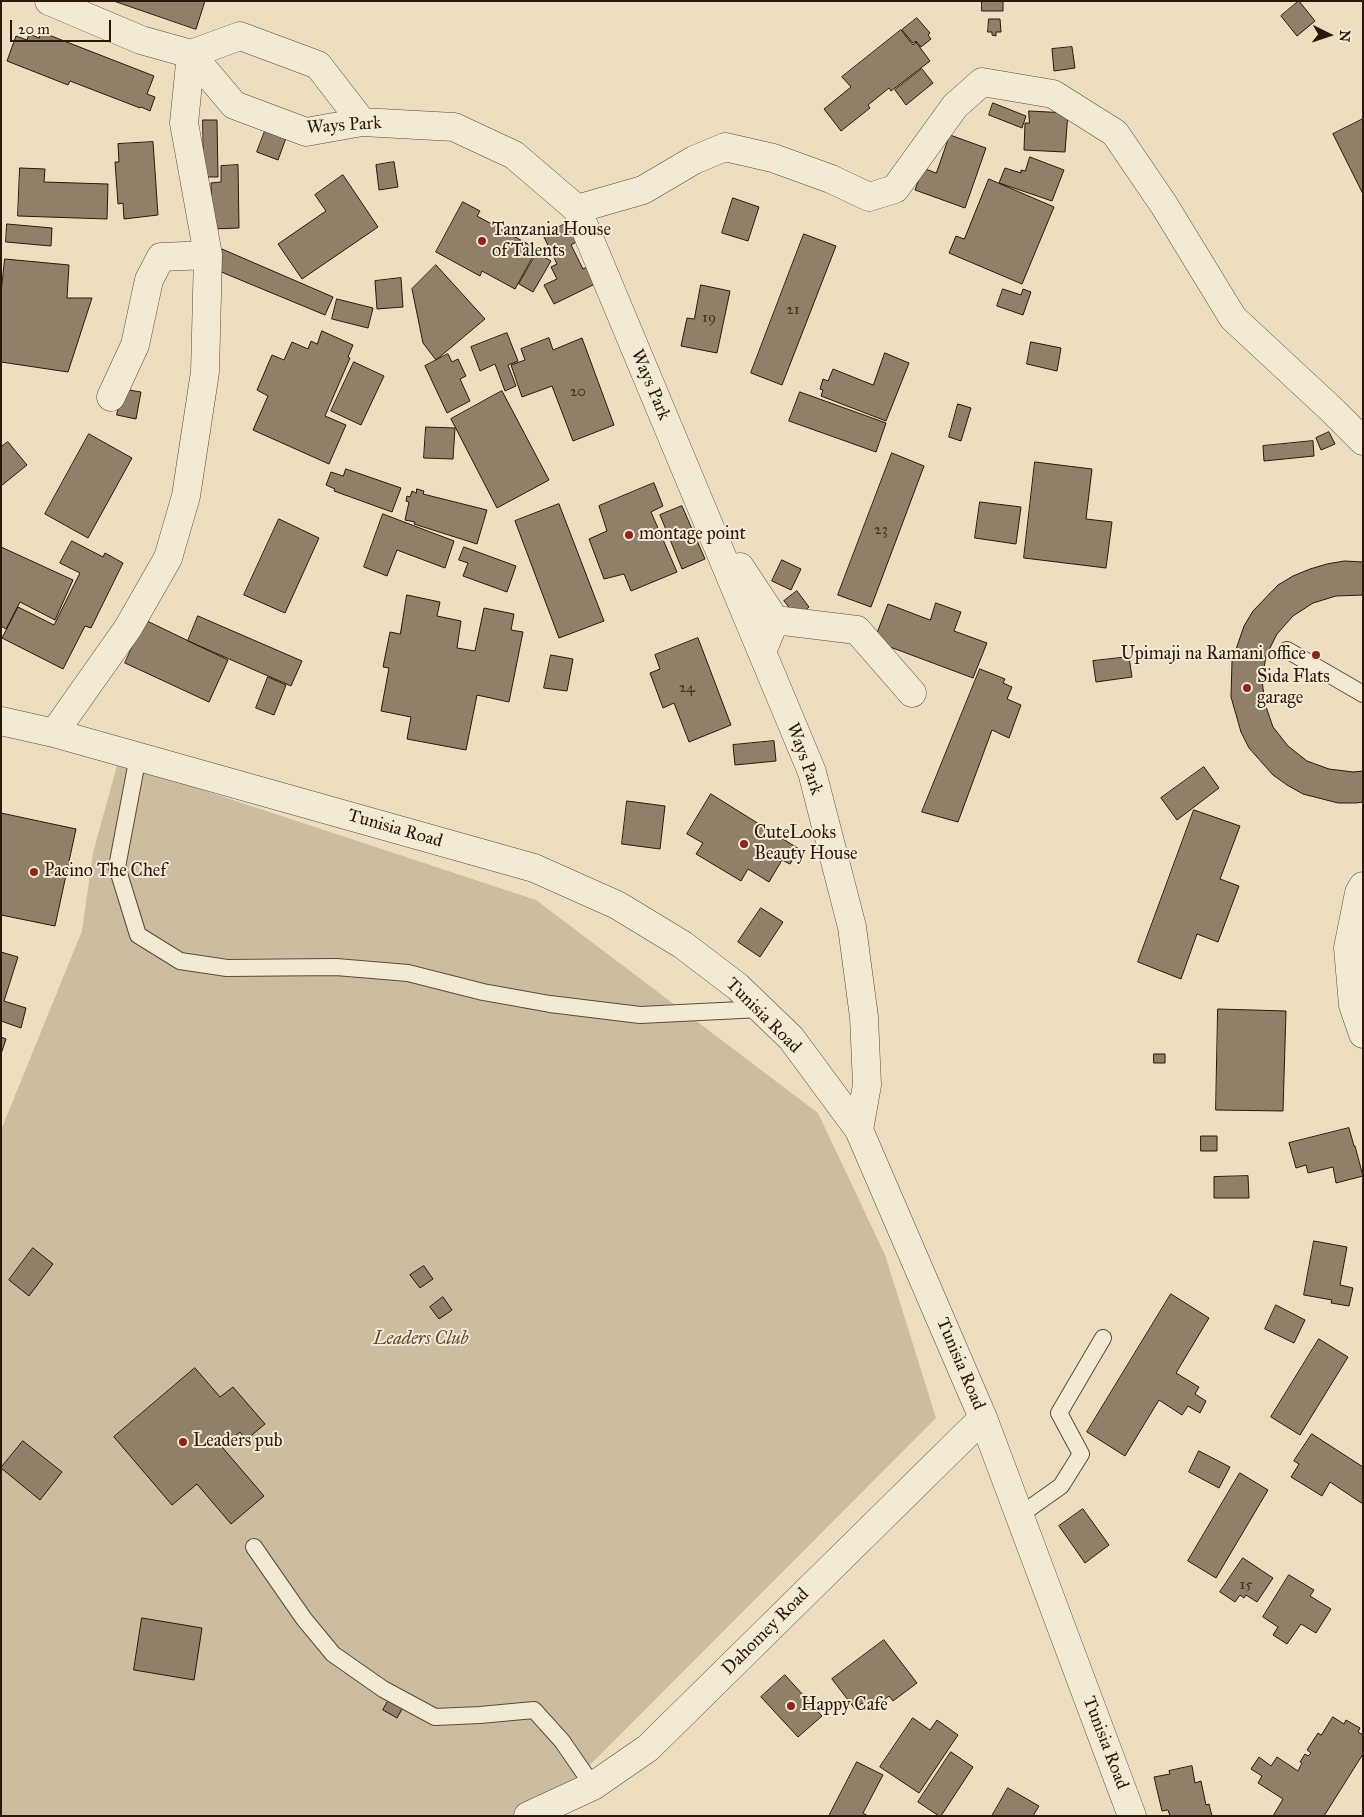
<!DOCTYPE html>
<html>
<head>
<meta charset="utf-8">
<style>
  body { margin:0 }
  #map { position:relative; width:1364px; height:1817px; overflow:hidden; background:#eddebf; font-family:"IM FELL Great Primer",serif }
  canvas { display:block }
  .frame { position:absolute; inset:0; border:2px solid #2b180b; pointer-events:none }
  .north { position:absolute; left:1304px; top:10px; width:50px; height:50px; -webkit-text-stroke:4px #f3ead5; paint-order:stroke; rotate:94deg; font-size:14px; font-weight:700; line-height:20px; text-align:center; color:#2b180b }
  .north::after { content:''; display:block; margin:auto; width:18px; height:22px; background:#2b180b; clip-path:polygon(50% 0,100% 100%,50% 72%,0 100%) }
  .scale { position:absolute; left:10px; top:20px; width:101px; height:22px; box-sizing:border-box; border:2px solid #2b180b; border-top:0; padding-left:6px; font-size:15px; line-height:18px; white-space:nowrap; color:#2b180b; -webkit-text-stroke:4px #f3ead5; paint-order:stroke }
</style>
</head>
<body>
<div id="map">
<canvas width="1364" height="1817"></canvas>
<div class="frame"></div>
<div class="north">N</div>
<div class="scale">20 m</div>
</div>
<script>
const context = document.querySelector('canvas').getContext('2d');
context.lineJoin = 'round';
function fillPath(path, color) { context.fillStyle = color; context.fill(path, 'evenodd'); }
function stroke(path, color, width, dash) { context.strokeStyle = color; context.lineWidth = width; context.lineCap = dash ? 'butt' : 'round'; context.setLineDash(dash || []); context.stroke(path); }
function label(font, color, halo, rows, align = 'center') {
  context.font = font + ' "IM FELL Great Primer",serif'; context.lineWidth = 4; context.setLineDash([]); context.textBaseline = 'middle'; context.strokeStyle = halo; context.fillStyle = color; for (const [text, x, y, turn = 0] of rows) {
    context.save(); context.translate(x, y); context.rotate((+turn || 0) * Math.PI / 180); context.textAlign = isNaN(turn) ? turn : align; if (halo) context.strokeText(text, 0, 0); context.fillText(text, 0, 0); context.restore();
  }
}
const green = new Path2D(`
  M 118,762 L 536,900 L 818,1113 L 885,1255 L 936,1418 L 561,1794 L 511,1816 L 1,1816 L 1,1130 L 82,931 L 93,853 Z`);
const building = new Path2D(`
  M 114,1 L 205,1 L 196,29 Z
  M 982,1 L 1003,1 L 1003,11 L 982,11 Z
  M 1299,1 L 1315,21 L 1297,36 L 1281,16 Z
  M 917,18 L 930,33 L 928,35 L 931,39 L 921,47 L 916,41 L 913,43 L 902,30 Z
  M 989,19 L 1000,19 L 1001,32 L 996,32 L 996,36 L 992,35 L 992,32 L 988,32 Z
  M 901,30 L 913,45 L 916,42 L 930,61 L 891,91 L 889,88 L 868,105 L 870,108 L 841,131 L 824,109 L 851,87 L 842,77 Z
  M 41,32 L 154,76 L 147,94 L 155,97 L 150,111 L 141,107 L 140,108 L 70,81 L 68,85 L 7,61 L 16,36 L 27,40 L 29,34 L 39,38 Z
  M 1072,47 L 1075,68 L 1054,71 L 1052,49 Z
  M 922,69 L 933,83 L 906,105 L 895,90 Z
  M 993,103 L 1026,116 L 1022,128 L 989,115 Z
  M 1029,111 L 1068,113 L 1065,152 L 1024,150 L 1025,123 L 1029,123 Z
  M 1363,119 L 1363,194 L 1333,134 Z
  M 203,120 L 217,120 L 218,177 L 204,177 Z
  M 265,131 L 286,138 L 278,160 L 257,152 Z
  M 950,135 L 986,148 L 965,208 L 915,190 L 923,168 L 936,173 Z
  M 153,142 L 158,215 L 124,219 L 123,203 L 118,204 L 115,162 L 119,162 L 118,144 Z
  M 1030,157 L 1064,170 L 1052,201 L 999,183 L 1005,168 L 1021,173 L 1021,170 L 1025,171 Z
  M 394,162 L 398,187 L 379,190 L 376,165 Z
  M 238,165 L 239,228 L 212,229 L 211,183 L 221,182 L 221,166 Z
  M 20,168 L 45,169 L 44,182 L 108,184 L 107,219 L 18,216 Z
  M 343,175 L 378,227 L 302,279 L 278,244 L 326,211 L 315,195 Z
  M 989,179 L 1054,207 L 1022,284 L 949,253 L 956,236 L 964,239 Z
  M 733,198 L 759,207 L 748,241 L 722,233 Z
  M 463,202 L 480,211 L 477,216 L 537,249 L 515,289 L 482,271 L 480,276 L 436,252 Z
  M 571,221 L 580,240 L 571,245 L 583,269 L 589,266 L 597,283 L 554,304 L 544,285 L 557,279 L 551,267 L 557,264 L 543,235 Z
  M 7,224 L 52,228 L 51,246 L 6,242 Z
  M 804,234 L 836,246 L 782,385 L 751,373 Z
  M 222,249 L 333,297 L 325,315 L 214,269 Z
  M 537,253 L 551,261 L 533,292 L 519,284 Z
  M 5,259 L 69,265 L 67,298 L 92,298 L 68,372 L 1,362 L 1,293 Z
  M 436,265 L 485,319 L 436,360 L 423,343 L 412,289 Z
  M 401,278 L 403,307 L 377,309 L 375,281 Z
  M 701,285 L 730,291 L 717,353 L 681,346 L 687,318 L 694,319 Z
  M 1003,289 L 1021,295 L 1023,289 L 1031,292 L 1023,315 L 997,306 Z
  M 337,299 L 373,308 L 368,328 L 332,319 Z
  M 322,331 L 353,345 L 348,357 L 350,358 L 325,416 L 346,425 L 329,464 L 253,430 L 268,396 L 257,390 L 272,355 L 284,360 L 292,342 L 308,349 L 311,341 L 317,344 Z
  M 507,333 L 518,361 L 508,365 L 516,386 L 505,391 L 495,364 L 480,371 L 471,347 Z
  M 549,338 L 553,350 L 582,338 L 614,425 L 573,441 L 552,386 L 522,397 L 511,365 L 525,360 L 521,349 Z
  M 1031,342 L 1061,348 L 1057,371 L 1027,364 Z
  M 885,353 L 909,363 L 886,421 L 821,396 L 823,390 L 820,389 L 823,379 L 828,381 L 833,369 L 873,385 Z
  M 448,354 L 452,362 L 458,359 L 466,376 L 460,379 L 470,401 L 447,413 L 425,366 Z
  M 354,362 L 384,376 L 361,425 L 331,411 Z
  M 123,389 L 141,392 L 136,419 L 117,415 Z
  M 502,391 L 549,480 L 497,508 L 451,419 Z
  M 800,392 L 886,423 L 876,452 L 789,421 Z
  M 958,404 L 971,408 L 961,441 L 949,437 Z
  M 426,427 L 455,428 L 453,459 L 424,458 Z
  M 1329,432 L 1335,444 L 1321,450 L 1316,438 Z
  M 89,434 L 132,458 L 88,538 L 45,514 Z
  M 1313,441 L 1314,456 L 1264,461 L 1263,446 Z
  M 8,442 L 27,465 L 1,486 L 1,447 Z
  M 892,453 L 924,466 L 871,607 L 838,595 Z
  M 1035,462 L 1092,469 L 1086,519 L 1112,522 L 1106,568 L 1024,558 Z
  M 346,469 L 401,488 L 392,512 L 334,491 L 335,489 L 326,485 L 331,472 L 343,476 Z
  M 654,483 L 663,506 L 651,512 L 677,572 L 631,591 L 624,574 L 604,579 L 589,539 L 607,531 L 599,506 Z
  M 417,489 L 424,491 L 423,494 L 487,510 L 477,544 L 414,524 L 415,522 L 405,520 L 409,502 L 406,501 L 407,496 L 410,497 L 412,491 L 416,493 Z
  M 980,502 L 1021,507 L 1016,544 L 975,538 Z
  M 559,504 L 604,621 L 559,638 L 515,521 Z
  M 682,506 L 705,559 L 682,569 L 660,515 Z
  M 383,514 L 454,541 L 445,568 L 397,550 L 387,576 L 364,567 Z
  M 279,519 L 319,538 L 285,613 L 244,595 Z
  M 72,541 L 103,557 L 105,553 L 123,563 L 91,628 L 85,626 L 63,669 L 2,638 L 18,607 L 54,625 L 80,573 L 60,563 Z
  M 1,547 L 73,580 L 55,620 L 20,602 L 6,629 L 1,626 Z
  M 464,547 L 516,566 L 507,592 L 463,576 L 468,563 L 459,560 Z
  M 782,560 L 801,569 L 791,590 L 772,581 Z
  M 1345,561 L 1363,562 L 1363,595 L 1336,596 L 1313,603 L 1293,616 L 1277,634 L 1266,656 L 1262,680 L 1265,704 L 1273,727 L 1288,746 L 1307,761 L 1329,769 L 1353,772 L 1363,771 L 1363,802 L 1356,803 L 1338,803 L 1303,794 L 1287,785 L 1273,775 L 1249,748 L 1241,732 L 1231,697 L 1232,661 L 1244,626 L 1253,611 L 1278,585 L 1293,576 L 1310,569 L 1327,564 Z
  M 797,591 L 809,607 L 797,617 L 784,601 Z
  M 407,595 L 440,602 L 437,616 L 461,621 L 457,648 L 475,651 L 484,608 L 514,614 L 511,630 L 523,632 L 509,702 L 477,695 L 466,750 L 407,739 L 411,717 L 381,711 L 389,668 L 383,667 L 390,632 L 400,634 Z
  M 936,603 L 961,612 L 954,631 L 987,643 L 973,678 L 874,641 L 888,604 L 930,620 Z
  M 198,616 L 302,661 L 291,686 L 188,641 Z
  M 145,620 L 228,660 L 209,702 L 125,663 Z
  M 698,638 L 731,725 L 689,742 L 674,703 L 663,708 L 650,673 L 660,669 L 655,655 Z
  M 551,655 L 573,659 L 567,691 L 544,688 Z
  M 1129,657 L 1132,677 L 1096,682 L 1093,661 Z
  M 980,669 L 1005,679 L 1003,683 L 1012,687 L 1007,699 L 1021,705 L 1009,738 L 992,730 L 958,822 L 922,812 Z
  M 268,677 L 286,685 L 274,715 L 256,708 Z
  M 774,741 L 776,761 L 735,765 L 733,745 Z
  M 1204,767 L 1219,788 L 1177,820 L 1161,798 Z
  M 711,794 L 799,849 L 790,864 L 782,860 L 769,882 L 748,869 L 741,881 L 696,854 L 703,843 L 687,834 Z
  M 627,801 L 665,806 L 660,849 L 622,844 Z
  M 1194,810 L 1240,826 L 1220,879 L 1239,886 L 1218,942 L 1197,934 L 1181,979 L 1138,962 Z
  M 1,813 L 76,829 L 55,926 L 1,915 Z
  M 761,908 L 783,922 L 760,957 L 738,942 Z
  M 1,952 L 18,957 L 4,1001 L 26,1008 L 21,1028 L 1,1021 Z
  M 1218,1009 L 1286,1011 L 1283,1111 L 1216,1110 Z
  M 1,1037 L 6,1039 L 1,1054 Z
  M 1154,1054 L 1165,1054 L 1165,1063 L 1154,1063 Z
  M 1349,1128 L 1354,1146 L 1355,1146 L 1363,1176 L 1336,1183 L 1333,1167 L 1308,1173 L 1306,1165 L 1296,1168 L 1289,1143 Z
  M 1201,1136 L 1217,1136 L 1217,1151 L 1201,1151 Z
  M 1248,1176 L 1249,1198 L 1214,1198 L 1214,1177 Z
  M 1314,1241 L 1347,1247 L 1340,1285 L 1353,1288 L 1349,1306 L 1331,1303 L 1332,1300 L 1304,1295 Z
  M 33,1248 L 53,1264 L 29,1296 L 9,1280 Z
  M 424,1266 L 433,1279 L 420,1288 L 410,1275 Z
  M 1171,1294 L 1209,1318 L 1176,1373 L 1199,1387 L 1195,1394 L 1206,1401 L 1200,1413 L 1188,1406 L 1182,1415 L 1159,1400 L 1125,1456 L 1087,1432 Z
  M 443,1297 L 452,1310 L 439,1319 L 430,1307 Z
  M 1276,1305 L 1305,1320 L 1294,1343 L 1265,1329 Z
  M 1319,1339 L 1348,1357 L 1300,1435 L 1271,1417 Z
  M 195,1368 L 220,1397 L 233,1387 L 265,1424 L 246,1440 L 240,1432 L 222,1447 L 264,1496 L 231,1524 L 197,1484 L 172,1505 L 114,1437 Z
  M 1312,1434 L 1363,1467 L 1363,1504 L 1330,1482 L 1322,1496 L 1291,1477 L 1299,1464 L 1294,1461 Z
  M 23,1441 L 62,1472 L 40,1500 L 1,1468 Z
  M 1199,1451 L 1230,1467 L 1219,1488 L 1189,1472 Z
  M 1240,1473 L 1268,1490 L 1216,1578 L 1188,1561 Z
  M 1083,1509 L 1109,1545 L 1085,1563 L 1059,1526 Z
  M 1243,1558 L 1273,1578 L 1257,1602 L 1246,1595 L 1244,1598 L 1240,1595 L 1235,1602 L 1220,1592 Z
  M 1289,1575 L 1314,1590 L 1310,1596 L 1331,1609 L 1316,1633 L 1301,1624 L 1287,1644 L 1273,1635 L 1278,1627 L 1263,1617 Z
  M 142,1618 L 202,1628 L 194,1680 L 134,1670 Z
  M 884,1640 L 917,1683 L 893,1701 L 889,1696 L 869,1712 L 862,1703 L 855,1709 L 832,1679 Z
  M 785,1675 L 822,1716 L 798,1737 L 761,1697 Z
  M 391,1696 L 405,1704 L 397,1718 L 383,1710 Z
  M 1333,1717 L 1344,1724 L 1346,1720 L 1360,1728 L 1358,1732 L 1363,1735 L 1363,1754 L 1324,1816 L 1273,1816 L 1283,1799 L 1258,1783 L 1262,1776 L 1251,1769 L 1259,1757 L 1271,1766 L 1277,1757 L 1298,1771 L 1302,1763 L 1300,1762 L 1305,1754 L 1308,1756 L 1311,1753 L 1307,1750 L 1318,1733 L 1321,1735 Z
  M 913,1718 L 930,1730 L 937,1720 L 958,1735 L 919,1793 L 880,1767 Z
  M 951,1752 L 973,1767 L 941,1816 L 939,1816 L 918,1802 Z
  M 857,1762 L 883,1775 L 863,1813 L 868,1816 L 829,1816 Z
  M 1192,1766 L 1195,1783 L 1201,1781 L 1206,1805 L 1209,1804 L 1212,1816 L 1170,1816 L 1168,1810 L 1162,1811 L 1154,1777 L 1170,1774 L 1169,1771 Z
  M 1008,1788 L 1039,1806 L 1033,1816 L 992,1816 Z`);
const lane = new Path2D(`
  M 1287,650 L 1363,694
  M 138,756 L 117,867 L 138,935 L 180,961 L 227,968 L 336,967 L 408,973 L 483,992 L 550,1004 L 640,1015 L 761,1009
  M 1020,1515 L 1061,1486 L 1081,1454 L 1059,1413 L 1103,1338
  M 254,1547 L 304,1619 L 333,1654 L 383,1689 L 435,1717 L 480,1715 L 534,1710 L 562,1741 L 593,1786`);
const street = new Path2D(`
  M 49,1 L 141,40 L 191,54 L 234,105 L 306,132 L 362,122 L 454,127 L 514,155 L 577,209 L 812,772 L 852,927 L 864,1017 L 867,1085 L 859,1130
  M 577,209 L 643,190 L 694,160 L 725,147 L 773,158 L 831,179 L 869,197 L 895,189 L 955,106 L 982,82 L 1053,94 L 1115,133 L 1164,205 L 1233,318 L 1332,410 L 1363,441
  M 111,397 L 135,345 L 149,280 L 161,257 L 208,255
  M 740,567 L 775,620
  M 762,652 L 775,620 L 857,630 L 912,693
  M 1,721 L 54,733 L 534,868 L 617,905 L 683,945 L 738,987 L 791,1038 L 859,1130 L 983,1418 L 1132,1816
  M 54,733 L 128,628 L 168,558 L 186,496 L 205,372 L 208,255 L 184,123 L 191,54 L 240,36 L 318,65 L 362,122
  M 1363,886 L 1359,893 L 1348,948 L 1353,1005 L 1363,1034
  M 528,1816 L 593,1786 L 648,1748 L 983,1418`);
const markers = [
  [482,241,5,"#8f2418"],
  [629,535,5,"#8f2418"],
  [1316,655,5,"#8f2418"],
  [1247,688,5,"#8f2418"],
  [744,844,5,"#8f2418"],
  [34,872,5,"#8f2418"],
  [183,1442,5,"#8f2418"],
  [791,1706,5,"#8f2418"]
];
const numberNames = [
  ["21",793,310],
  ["19",709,318],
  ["20",578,392],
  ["23",881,530],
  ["24",687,688],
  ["15",1246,1585]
];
const streetNames = [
  ["Ways Park",344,126,-4],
  ["Ways Park",650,385,67],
  ["Ways Park",804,759,70],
  ["Tunisia Road",395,829,16],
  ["Tunisia Road",763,1016,45],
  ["Tunisia Road",960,1364,67],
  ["Dahomey Road",766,1632,-45],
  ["Tunisia Road",1105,1743,69]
];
const poiNames = [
  ["Tanzania House",492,231],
  ["of Talents",492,252],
  ["montage point",639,535],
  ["Upimaji na Ramani office",1306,655,"right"],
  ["Sida Flats",1257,678],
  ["garage",1257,699],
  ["CuteLooks",754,834],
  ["Beauty House",754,855],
  ["Pacino The Chef",44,872],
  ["Leaders pub",193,1442],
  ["Happy Cafe",801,1706]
];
const parkNames = [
  ["Leaders Club",421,1340]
];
fillPath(green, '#ccbca0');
fillPath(building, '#907f69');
stroke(building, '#2b180b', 1);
stroke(lane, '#5c4a38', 18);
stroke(street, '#5c4a38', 29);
stroke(lane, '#f3ead5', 16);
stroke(street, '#f3ead5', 28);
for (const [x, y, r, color] of markers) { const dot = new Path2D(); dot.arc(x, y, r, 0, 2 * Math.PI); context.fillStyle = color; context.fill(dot); stroke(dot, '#f3ead5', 2); }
label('15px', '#443222', null, numberNames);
label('18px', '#2b180b', '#f3ead5', streetNames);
label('18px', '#2b180b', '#f3ead5', poiNames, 'left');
label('italic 18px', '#5b4938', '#f3ead5', parkNames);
</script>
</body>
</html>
